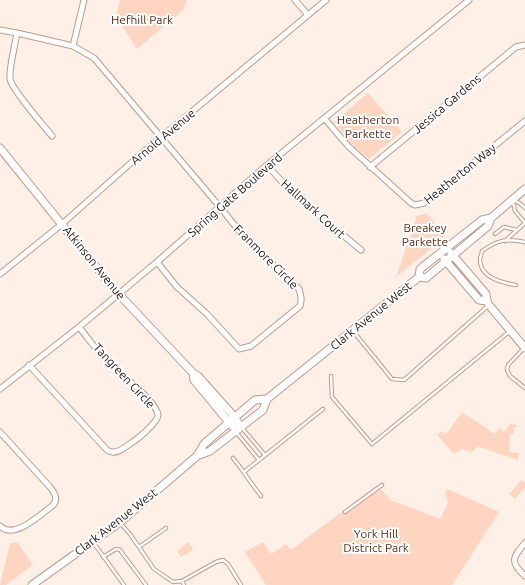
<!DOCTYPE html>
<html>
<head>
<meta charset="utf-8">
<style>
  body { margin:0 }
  canvas { display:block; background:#feefe7 }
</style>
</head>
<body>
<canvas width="525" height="585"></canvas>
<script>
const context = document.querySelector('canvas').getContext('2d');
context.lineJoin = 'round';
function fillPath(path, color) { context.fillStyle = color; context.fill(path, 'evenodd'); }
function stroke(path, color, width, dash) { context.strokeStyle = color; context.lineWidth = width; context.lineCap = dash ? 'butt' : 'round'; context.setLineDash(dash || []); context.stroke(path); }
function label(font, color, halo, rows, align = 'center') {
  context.font = font + ' Ubuntu,sans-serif'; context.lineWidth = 4; context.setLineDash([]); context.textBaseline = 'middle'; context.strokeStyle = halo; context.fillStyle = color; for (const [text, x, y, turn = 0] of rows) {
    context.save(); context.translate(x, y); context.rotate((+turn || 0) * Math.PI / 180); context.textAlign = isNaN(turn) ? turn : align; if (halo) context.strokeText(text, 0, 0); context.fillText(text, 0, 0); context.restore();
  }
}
const green = new Path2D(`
  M 120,0 L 187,0 L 183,10 L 137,49 L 116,16 Z
  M 368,93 L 402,132 L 369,159 L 351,143 L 334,122 Z
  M 427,213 L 445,237 L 396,277 L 417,216 Z
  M 462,412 L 495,434 L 499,428 L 504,432 L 511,423 L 517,425 L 517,427 L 514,427 L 514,434 L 510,434 L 509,452 L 519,453 L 518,460 L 477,446 L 472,452 L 462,449 L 454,454 L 437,435 L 442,431 L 446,434 Z
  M 521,480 L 525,483 L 525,487 L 515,499 L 509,494 Z
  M 377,485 L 391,500 L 440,519 L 448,503 L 445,494 L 447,489 L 499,512 L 452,585 L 266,585 L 245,552 L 263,542 L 271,554 L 286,544 L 291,550 Z
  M 10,543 L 18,543 L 33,565 L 6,585 L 0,585 Z
  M 187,543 L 189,543 L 193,549 L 192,551 L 181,557 L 177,551 Z`);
const lane = new Path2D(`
  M 514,200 L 522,205 L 525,208
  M 513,202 L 515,211 L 525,223
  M 495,234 L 504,227 L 516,230
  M 505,241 L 525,223
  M 516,285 C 503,283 480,278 480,260 C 480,257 482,254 482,251 C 497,240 507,238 525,242
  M 353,331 L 392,379 L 404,380 L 489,305
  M 524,348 L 508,365 L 507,370 L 510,376 L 525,388
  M 331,376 L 332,397 L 372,444 L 510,331
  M 242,428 L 265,455
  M 236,432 L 259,460
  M 233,458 C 243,470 251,484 261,496
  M 244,472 L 323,409
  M 345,512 L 382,485
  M 120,523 L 130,534 L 154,569 L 173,582 L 182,581 L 216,562 L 223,560 L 228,564 L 241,585
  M 93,542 L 124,585
  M 139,547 L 166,528
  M 103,557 L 116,549 L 120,550 L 146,585
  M 182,581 L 184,585`);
const street = new Path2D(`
  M 295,0 L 308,15
  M 0,30 L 17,33 L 73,46 L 94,58 L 220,207 L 244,237 L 299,289 C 301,296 302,299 300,306 L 251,346 L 239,349 L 207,314 L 177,287 L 157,262
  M 17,33 C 15,45 9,68 10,79 C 12,90 44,126 52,136
  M 73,46 L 84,0
  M 325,119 L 348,146 L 411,203 L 415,205 L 424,203 L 525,121
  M 267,165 L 292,193 L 361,250
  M 370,167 L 511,51 L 516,47 L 525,45
  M 0,274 L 62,224 L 141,154 L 326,0
  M 29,365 L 107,450 C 115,456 124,448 131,443 C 138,439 158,422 158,415 C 157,401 116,370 106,360 C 96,350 88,338 79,327
  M 0,389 L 79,327 L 157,262 L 267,165 L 469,0
  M 0,432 L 50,487 C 55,493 59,500 52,506 C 40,515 14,540 0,526
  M 525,543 C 513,557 509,562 525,576`);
const secondary = new Path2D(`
  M 0,148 L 114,289 L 193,373 L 198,376 L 231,413 L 241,427
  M 451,253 L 486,294 L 487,301 L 489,305 L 525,348
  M 444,259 L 479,300 L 487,301
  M 419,277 L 426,278 L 488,226 L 491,218 L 525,189
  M 193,373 L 194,380 L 232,426
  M 197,456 L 210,451 L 263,410 L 267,399 L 419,277 L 420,269 L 482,220 L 491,218
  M 32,585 L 120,522 L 197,456 L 204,444 L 255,400 L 267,399`);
const parkNames = [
  ["Hefhill Park",142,20],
  ["Heatherton",368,120],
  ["Parkette",368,134],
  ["Breakey",425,228],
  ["Parkette",425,242],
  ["York Hill",376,534],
  ["District Park",376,548]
];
const streetNames = [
  ["Jessica Gardens",447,104,-40],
  ["Arnold Avenue",163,137,-40],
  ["Heatherton Way",460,174,-39],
  ["Spring Gate Boulevard",235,195,-41],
  ["Hallmark Court",313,209,42],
  ["Franmore Circle",266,257,45],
  ["Atkinson Avenue",94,263,51],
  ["Clark Avenue West",371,316,-39],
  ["Tangreen Circle",124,376,47],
  ["Clark Avenue West",116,522,-38]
];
fillPath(green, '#fed5c0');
stroke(lane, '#be9b89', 4.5);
stroke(street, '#be9b89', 7);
stroke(secondary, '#be9b89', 9);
stroke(lane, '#fff', 2.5);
stroke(street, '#fff', 5);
stroke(secondary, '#fff', 7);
label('12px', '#5a2d14', '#fff', parkNames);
label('12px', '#241710', '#fff', streetNames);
</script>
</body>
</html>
